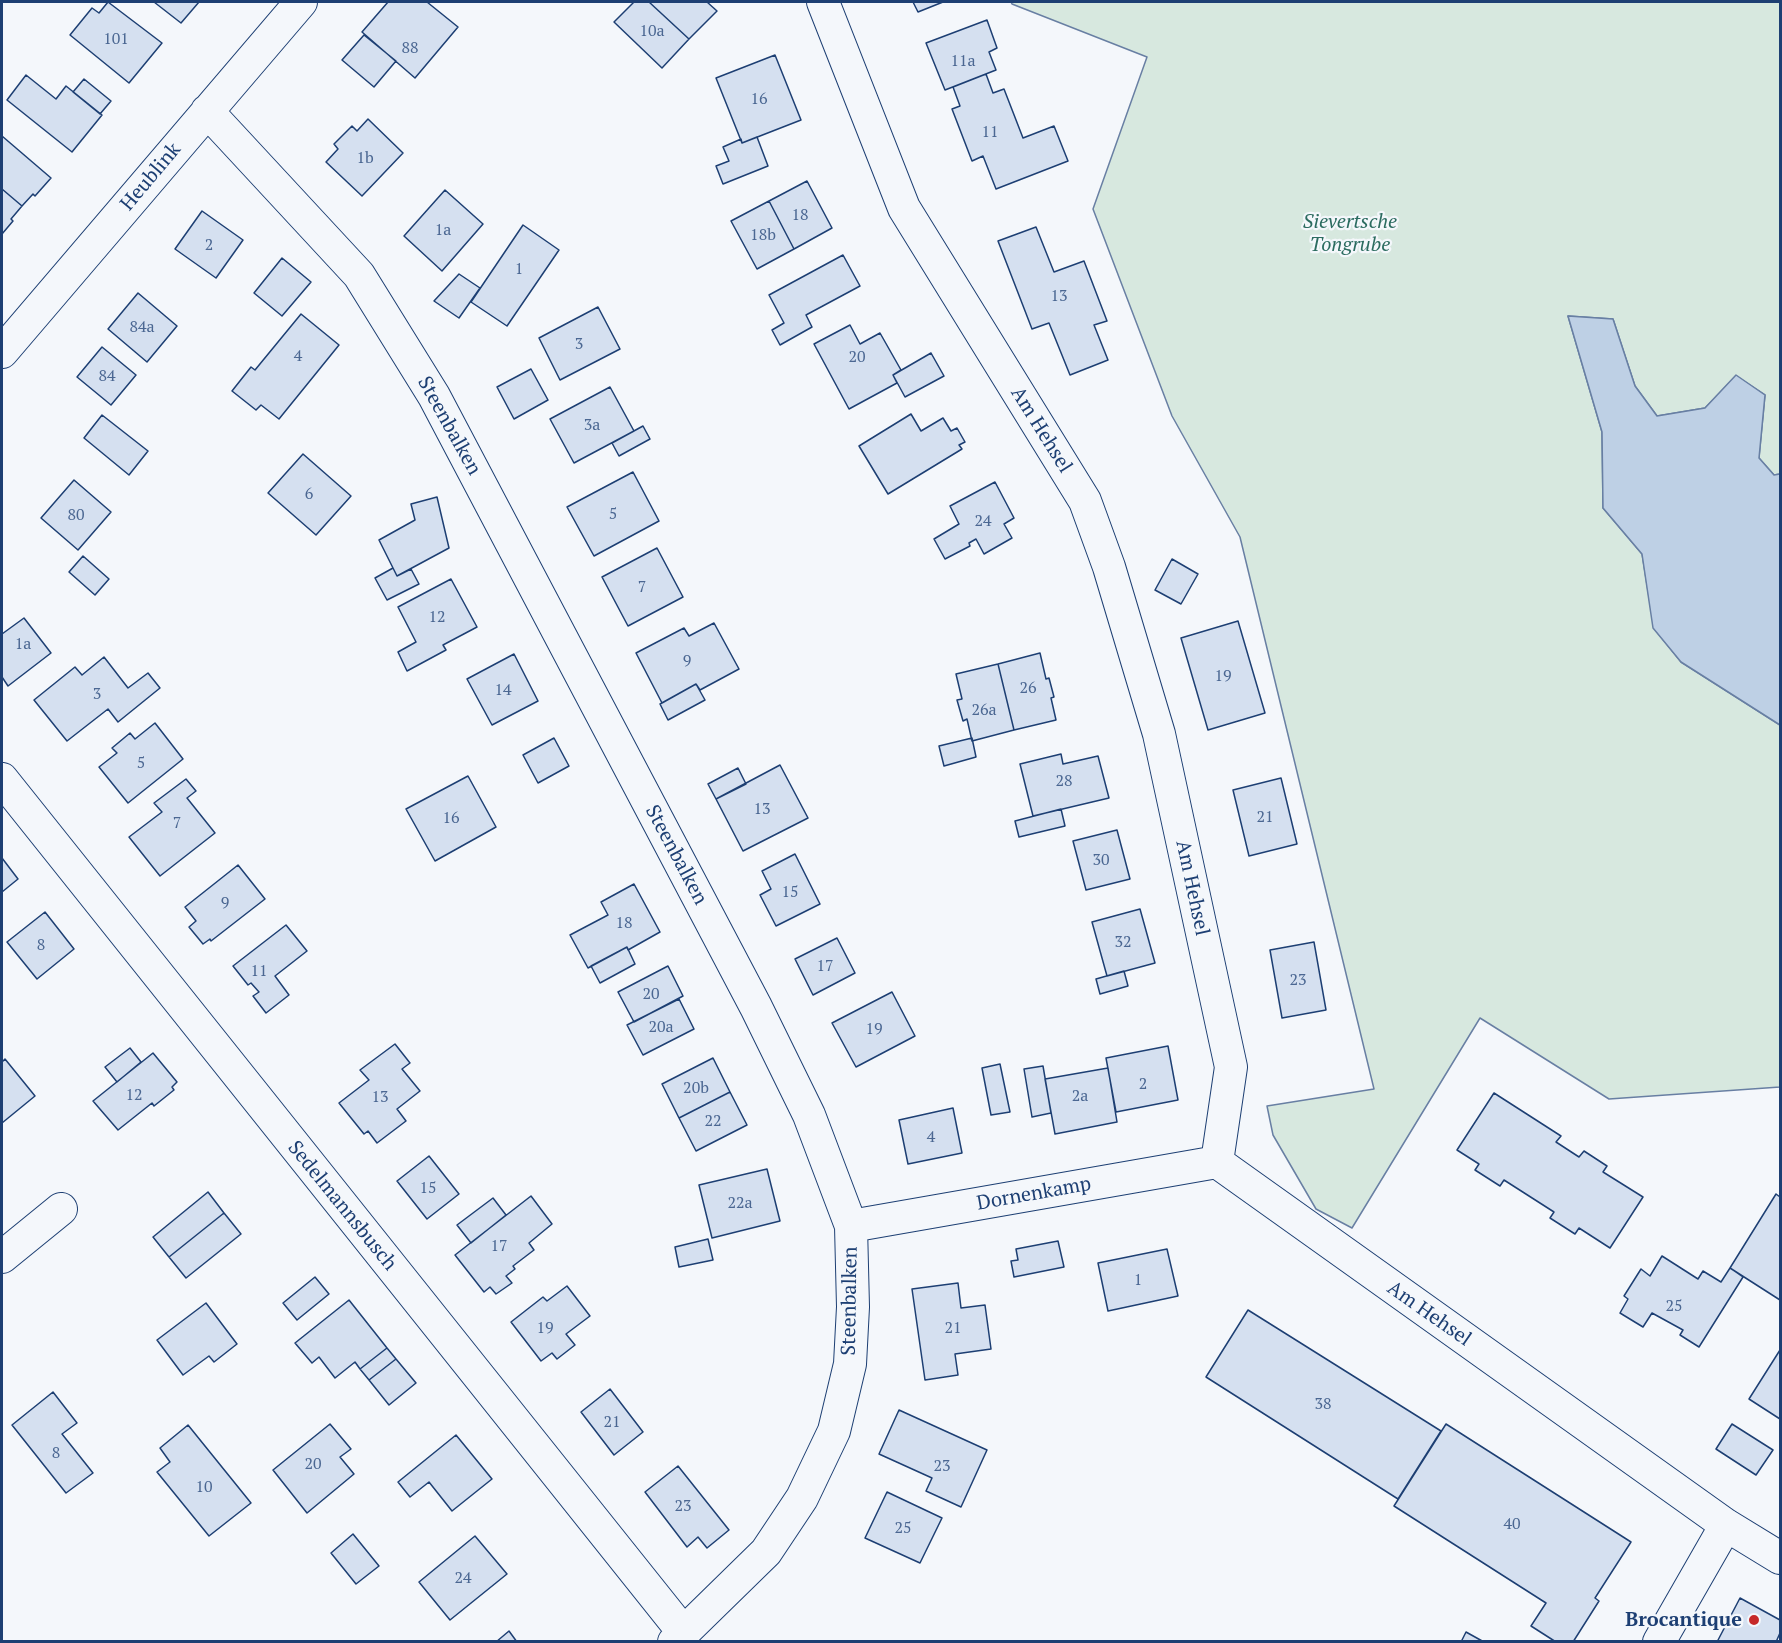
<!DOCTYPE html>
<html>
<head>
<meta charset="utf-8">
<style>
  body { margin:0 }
  #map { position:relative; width:1782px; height:1643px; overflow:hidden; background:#f4f7fb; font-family:"PT Serif",serif }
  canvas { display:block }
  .frame { position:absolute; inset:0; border:3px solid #1d3f73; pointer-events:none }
</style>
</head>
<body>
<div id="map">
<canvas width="1782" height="1643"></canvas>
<div class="frame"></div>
</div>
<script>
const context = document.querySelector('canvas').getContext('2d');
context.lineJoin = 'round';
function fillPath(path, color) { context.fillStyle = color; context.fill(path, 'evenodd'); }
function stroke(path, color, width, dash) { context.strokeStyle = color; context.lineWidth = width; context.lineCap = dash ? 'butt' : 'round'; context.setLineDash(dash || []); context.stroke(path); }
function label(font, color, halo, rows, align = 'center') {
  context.font = font + ' "PT Serif",serif'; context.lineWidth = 4.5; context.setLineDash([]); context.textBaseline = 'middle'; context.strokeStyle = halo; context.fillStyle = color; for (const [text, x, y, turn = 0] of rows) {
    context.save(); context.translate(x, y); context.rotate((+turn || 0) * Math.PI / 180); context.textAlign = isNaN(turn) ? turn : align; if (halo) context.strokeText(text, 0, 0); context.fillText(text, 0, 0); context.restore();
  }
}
const green = new Path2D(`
  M 1011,2 L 1780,2 L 1780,474 L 1774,475 L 1759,458 L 1765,395 L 1736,376 L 1705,408 L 1657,416 L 1635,386 L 1613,319 L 1568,316 L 1602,432 L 1603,508 L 1642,554 L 1654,628 L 1681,662 L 1780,725 L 1780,1087 L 1609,1099 L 1480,1018 L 1352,1228 L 1316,1209 L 1273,1135 L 1267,1106 L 1374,1089 L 1240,537 L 1172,416 L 1093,209 L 1147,57 L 1012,4 Z`);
const water = new Path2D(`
  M 1568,316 L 1613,319 L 1635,386 L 1657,416 L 1705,408 L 1736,375 L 1765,395 L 1759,458 L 1774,475 L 1780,474 L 1780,725 L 1681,662 L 1653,628 L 1642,554 L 1603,508 L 1602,432 Z`);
const building = new Path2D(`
  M 108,2 L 162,43 L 129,83 L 70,35 L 92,8 L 99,13 Z
  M 154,2 L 199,2 L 181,23 Z
  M 388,2 L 427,2 L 458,27 L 415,78 L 362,32 Z
  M 634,2 L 649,2 L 689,39 L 662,68 L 614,22 Z
  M 649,2 L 707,2 L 717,11 L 689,39 Z
  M 913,2 L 943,2 L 918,12 Z
  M 987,20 L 997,48 L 989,52 L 996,70 L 945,90 L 926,43 Z
  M 364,35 L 396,61 L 374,87 L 342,60 Z
  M 775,55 L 801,120 L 742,143 L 716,78 Z
  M 986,74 L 993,93 L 1004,89 L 1023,138 L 1054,126 L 1068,161 L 996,189 L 983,156 L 972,161 L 952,109 L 960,106 L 953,87 Z
  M 26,75 L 56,99 L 66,86 L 102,115 L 72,152 L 7,100 Z
  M 84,79 L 111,101 L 100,114 L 73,92 Z
  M 368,119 L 403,153 L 362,196 L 326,162 L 338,149 L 334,144 L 352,126 L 357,131 Z
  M 2,136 L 51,178 L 35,196 L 33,194 L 22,206 L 2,189 Z
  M 757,137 L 768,166 L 723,184 L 716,166 L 729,161 L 723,147 L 741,139 L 742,143 Z
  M 807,181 L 832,228 L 794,249 L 769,201 Z
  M 2,189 L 22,206 L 11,219 L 13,221 L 2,234 Z
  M 445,190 L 483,224 L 442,271 L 404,236 Z
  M 769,201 L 794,249 L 757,269 L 731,221 Z
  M 202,211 L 243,240 L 216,278 L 175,249 Z
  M 523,225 L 559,250 L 507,326 L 471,302 Z
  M 1036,227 L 1054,272 L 1084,261 L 1107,321 L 1094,325 L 1108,360 L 1070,375 L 1049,323 L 1032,329 L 998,241 Z
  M 843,255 L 860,286 L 806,315 L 812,327 L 780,345 L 772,330 L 784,323 L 769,295 Z
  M 282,258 L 311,282 L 282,316 L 254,293 Z
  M 459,274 L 480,288 L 459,318 L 434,301 Z
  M 138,293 L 177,326 L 147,362 L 108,329 Z
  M 598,307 L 620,349 L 560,380 L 539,338 Z
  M 301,314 L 339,345 L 279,419 L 261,405 L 256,410 L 232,391 L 251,367 L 255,370 Z
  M 850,325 L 860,344 L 880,333 L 901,370 L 893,375 L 897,383 L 849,409 L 814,344 Z
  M 102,347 L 136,375 L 111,405 L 77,377 Z
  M 931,353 L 944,376 L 905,397 L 893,375 Z
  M 531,369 L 548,400 L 514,419 L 497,387 Z
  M 610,387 L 634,431 L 574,463 L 550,419 Z
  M 911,414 L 921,431 L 943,418 L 951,431 L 957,428 L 965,442 L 959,445 L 962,449 L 888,494 L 859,446 Z
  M 102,415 L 148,451 L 129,475 L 84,438 Z
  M 643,426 L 650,439 L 619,456 L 612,443 Z
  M 303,454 L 351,496 L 316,535 L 268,493 Z
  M 633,472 L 659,521 L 594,556 L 567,507 Z
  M 74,480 L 111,512 L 78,550 L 41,518 Z
  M 995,482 L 1014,518 L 1004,524 L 1012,538 L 984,554 L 976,539 L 969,543 L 970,546 L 945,559 L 934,539 L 959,524 L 950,506 Z
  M 437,497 L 449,548 L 397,576 L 379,540 L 415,520 L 411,504 Z
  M 657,548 L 683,597 L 628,626 L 602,577 Z
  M 83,556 L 109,579 L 95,595 L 69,572 Z
  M 1172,559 L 1198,574 L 1181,604 L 1155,590 Z
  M 393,568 L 397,576 L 411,569 L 419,584 L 387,600 L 375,578 Z
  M 451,579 L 477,627 L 443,645 L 446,650 L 407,671 L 398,652 L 416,642 L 398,607 Z
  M 24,618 L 51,653 L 8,686 L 2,677 L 2,634 Z
  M 1238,621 L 1265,713 L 1208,730 L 1181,638 Z
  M 714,623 L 739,669 L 700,690 L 696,684 L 662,703 L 636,653 L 684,628 L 689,636 Z
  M 1040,653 L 1046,679 L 1049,678 L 1054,697 L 1051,698 L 1056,720 L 1014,730 L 998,664 Z
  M 514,654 L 538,701 L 492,725 L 467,679 Z
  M 104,657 L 128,688 L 148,673 L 160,688 L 118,722 L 108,709 L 67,741 L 34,700 L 75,667 L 82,675 Z
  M 998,664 L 1014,730 L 972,741 L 967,719 L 963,721 L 957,700 L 962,699 L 956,674 Z
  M 696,684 L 705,700 L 668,720 L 660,704 Z
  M 155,723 L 183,759 L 128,803 L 99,767 L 117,753 L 112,748 L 130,733 L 135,739 Z
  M 554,738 L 569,766 L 538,783 L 523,755 Z
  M 972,738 L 976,757 L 944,766 L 939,746 Z
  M 1061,754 L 1063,764 L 1098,756 L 1109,798 L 1033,816 L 1020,764 Z
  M 780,765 L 808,818 L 743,851 L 716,799 Z
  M 738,768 L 746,784 L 716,799 L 708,784 Z
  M 468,776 L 496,827 L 435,861 L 406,809 Z
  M 1281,778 L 1297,844 L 1249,856 L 1233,790 Z
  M 186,779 L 196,791 L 187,798 L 215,833 L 160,876 L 129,837 L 162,812 L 154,803 Z
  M 1061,809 L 1065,826 L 1019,837 L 1015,821 Z
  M 1117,830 L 1130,879 L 1086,890 L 1073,841 Z
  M 795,854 L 820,904 L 776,926 L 760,895 L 771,889 L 762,871 Z
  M 2,858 L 18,879 L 2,892 Z
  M 238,865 L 265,899 L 211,941 L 210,939 L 203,944 L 189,927 L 196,921 L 185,907 Z
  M 634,884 L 660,932 L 628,950 L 627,947 L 588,968 L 570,935 L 608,915 L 601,902 Z
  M 1140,909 L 1155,963 L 1107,976 L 1092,922 Z
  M 45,912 L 74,949 L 37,979 L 7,942 Z
  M 286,925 L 307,951 L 275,976 L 289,995 L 266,1013 L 253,996 L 259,992 L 251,983 L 248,985 L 233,966 Z
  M 837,938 L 855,973 L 813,995 L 795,959 Z
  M 1314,942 L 1326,1010 L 1282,1018 L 1270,950 Z
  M 627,947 L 635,964 L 600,983 L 591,966 Z
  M 668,966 L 683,996 L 634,1022 L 618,992 Z
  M 1124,971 L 1128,986 L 1100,994 L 1096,979 Z
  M 892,992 L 915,1036 L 856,1067 L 832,1023 Z
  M 679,999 L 694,1029 L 643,1055 L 627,1025 Z
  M 395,1044 L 410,1063 L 402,1069 L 420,1091 L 397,1109 L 406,1121 L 377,1143 L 368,1131 L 364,1134 L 339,1103 L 369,1080 L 360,1070 Z
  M 1168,1046 L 1178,1100 L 1116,1112 L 1106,1058 Z
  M 130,1048 L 141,1062 L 117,1082 L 105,1067 Z
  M 153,1053 L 177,1082 L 172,1087 L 174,1090 L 154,1106 L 152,1103 L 118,1130 L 93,1101 Z
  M 713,1058 L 730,1092 L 679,1118 L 662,1084 Z
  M 5,1059 L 35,1096 L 2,1123 L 2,1062 Z
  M 1000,1064 L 1010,1112 L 991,1115 L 982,1068 Z
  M 1043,1066 L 1051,1113 L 1032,1117 L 1024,1069 Z
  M 1108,1068 L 1117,1122 L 1055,1134 L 1045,1079 Z
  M 730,1092 L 747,1125 L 696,1151 L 679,1118 Z
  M 1494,1093 L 1561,1136 L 1556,1142 L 1579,1157 L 1584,1151 L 1607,1166 L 1603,1172 L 1643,1197 L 1610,1248 L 1579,1228 L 1575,1234 L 1550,1218 L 1554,1212 L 1504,1180 L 1500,1186 L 1475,1170 L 1479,1164 L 1457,1150 Z
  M 953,1108 L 962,1153 L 908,1164 L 899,1120 Z
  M 429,1156 L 459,1194 L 427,1219 L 397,1181 Z
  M 767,1169 L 780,1221 L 712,1238 L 699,1185 Z
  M 208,1192 L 224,1213 L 169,1257 L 153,1237 Z
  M 1776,1194 L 1780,1197 L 1780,1300 L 1730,1268 Z
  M 531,1196 L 552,1224 L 529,1243 L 534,1250 L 513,1266 L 515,1269 L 506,1276 L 512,1283 L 496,1294 L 490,1287 L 484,1292 L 455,1255 Z
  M 493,1198 L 506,1215 L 471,1243 L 457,1225 Z
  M 224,1213 L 241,1234 L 186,1278 L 169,1257 Z
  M 708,1239 L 713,1260 L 679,1267 L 675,1247 Z
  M 1058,1241 L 1064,1267 L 1014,1277 L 1011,1261 L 1018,1260 L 1016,1249 Z
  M 1167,1249 L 1178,1296 L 1108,1311 L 1098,1263 Z
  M 1662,1256 L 1698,1279 L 1703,1271 L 1721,1282 L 1730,1268 L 1743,1277 L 1699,1347 L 1680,1335 L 1683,1330 L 1652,1313 L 1643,1327 L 1620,1313 L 1628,1299 L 1624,1296 L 1641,1269 L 1650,1276 Z
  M 315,1277 L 329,1294 L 297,1320 L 283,1303 Z
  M 958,1283 L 961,1308 L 985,1305 L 991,1349 L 955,1354 L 958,1375 L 925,1380 L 912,1289 Z
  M 567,1286 L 590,1316 L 566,1334 L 575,1345 L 557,1359 L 552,1353 L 541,1361 L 511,1322 L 543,1297 L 547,1301 Z
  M 349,1300 L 387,1348 L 360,1369 L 355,1362 L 335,1378 L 319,1357 L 312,1363 L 295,1343 Z
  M 206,1303 L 237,1344 L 214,1362 L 209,1356 L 183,1375 L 157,1340 Z
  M 1248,1310 L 1441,1431 L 1398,1499 L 1206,1377 Z
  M 387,1348 L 396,1359 L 369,1380 L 360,1369 Z
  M 1780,1350 L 1780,1419 L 1749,1399 Z
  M 396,1359 L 416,1383 L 389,1405 L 369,1380 Z
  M 610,1389 L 643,1432 L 614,1455 L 581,1412 Z
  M 53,1392 L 77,1423 L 62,1434 L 93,1473 L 66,1493 L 12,1425 Z
  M 899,1410 L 987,1450 L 961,1507 L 926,1491 L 932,1478 L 879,1454 Z
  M 330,1424 L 351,1449 L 340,1457 L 354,1474 L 307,1513 L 273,1470 Z
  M 1446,1424 L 1631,1542 L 1595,1598 L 1599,1601 L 1573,1642 L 1556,1642 L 1531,1626 L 1546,1603 L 1394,1506 Z
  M 1732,1424 L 1773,1450 L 1756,1475 L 1716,1449 Z
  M 188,1425 L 251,1503 L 209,1536 L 157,1472 L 170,1462 L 160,1448 Z
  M 456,1435 L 492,1479 L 452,1511 L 429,1482 L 410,1497 L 398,1482 Z
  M 678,1466 L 729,1530 L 707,1548 L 698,1537 L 687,1547 L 645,1492 Z
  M 887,1492 L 942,1518 L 920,1563 L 865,1538 Z
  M 353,1534 L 379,1566 L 356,1584 L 331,1553 Z
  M 475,1536 L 507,1574 L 450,1620 L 419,1582 Z
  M 1740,1598 L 1780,1620 L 1780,1633 L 1776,1642 L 1717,1642 Z
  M 509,1631 L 517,1642 L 496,1642 Z
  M 1466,1632 L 1484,1642 L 1461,1642 Z`);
const minor = new Path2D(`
  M 823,2 L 904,208 L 1085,501 L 1109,567 L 1159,734 L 1231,1067 L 1217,1162 L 1726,1525 L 1780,1558
  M 207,111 L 359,275 L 434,396 L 756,1007 L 809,1115 L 851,1226 L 853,1307 L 850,1364 L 834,1431 L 802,1498 L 766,1552 L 674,1642
  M 2,352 L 301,2
  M 2,779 L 684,1633
  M 851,1226 L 1217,1162
  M 2,1257 L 61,1209
  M 1659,1642 L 1726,1525`);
const markers = [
  [1754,1620,6,"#c62828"]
];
const numberNames = [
  ["10a",652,31],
  ["101",116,39],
  ["88",410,48],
  ["11a",963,61],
  ["16",759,99],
  ["11",990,132],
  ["1b",365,158],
  ["18",800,215],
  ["1a",443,230],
  ["18b",763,235],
  ["2",209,245],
  ["1",519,269],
  ["13",1059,296],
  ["84a",142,327],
  ["3",579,344],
  ["4",298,356],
  ["20",857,357],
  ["84",107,376],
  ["3a",592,425],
  ["6",309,494],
  ["5",613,514],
  ["80",76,515],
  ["24",983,521],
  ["7",642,587],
  ["12",437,617],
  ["1a",23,644],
  ["9",687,661],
  ["19",1223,676],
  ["26",1028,688],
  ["14",503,690],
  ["3",97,694],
  ["26a",984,710],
  ["5",141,763],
  ["28",1064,781],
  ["13",762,809],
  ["21",1265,817],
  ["16",451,818],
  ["7",177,823],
  ["30",1101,860],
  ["15",790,892],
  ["9",225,903],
  ["18",624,923],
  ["32",1123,942],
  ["8",41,945],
  ["17",825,966],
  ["11",259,971],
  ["23",1298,980],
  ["20",651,994],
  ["20a",661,1027],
  ["19",874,1029],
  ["2",1143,1084],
  ["20b",696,1088],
  ["12",134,1095],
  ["2a",1080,1096],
  ["13",380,1097],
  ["22",713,1121],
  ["4",931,1137],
  ["15",428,1188],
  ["22a",740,1203],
  ["17",499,1246],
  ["1",1138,1280],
  ["25",1674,1306],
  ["19",545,1328],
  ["21",953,1328],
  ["38",1323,1404],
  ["21",612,1422],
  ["8",56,1453],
  ["20",313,1464],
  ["23",942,1466],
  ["10",204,1487],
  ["23",683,1506],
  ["40",1512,1524],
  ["25",903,1528],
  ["24",463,1578]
];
const streetNames = [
  ["Heublink",151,177,-50],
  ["Steenbalken",449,426,61],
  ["Am Hehsel",1041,430,58],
  ["Steenbalken",676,855,62],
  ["Am Hehsel",1192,888,78],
  ["Dornenkamp",1034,1194,-10],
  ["Sedelmannsbusch",342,1206,51],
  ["Steenbalken",850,1301,-89],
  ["Am Hehsel",1429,1314,35]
];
const parkNames = [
  ["Sievertsche",1350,222],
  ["Tongrube",1350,245]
];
const poiNames = [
  ["Brocantique",1742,1620]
];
fillPath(green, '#d7e8df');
stroke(green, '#687fa3', 1.5);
fillPath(water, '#bed0e5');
stroke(water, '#687fa3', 1.5);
fillPath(building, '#d5e0f0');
stroke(building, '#1d3f73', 1.5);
stroke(minor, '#1d3f73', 34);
stroke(minor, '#f4f7fb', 32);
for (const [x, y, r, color] of markers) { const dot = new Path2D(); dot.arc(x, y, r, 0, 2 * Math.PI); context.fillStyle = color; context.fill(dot); stroke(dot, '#f4f7fb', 2); }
label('16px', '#4b6792', null, numberNames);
label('20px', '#1d3f73', '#f4f7fb', streetNames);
label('italic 20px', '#2c6c60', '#f4f7fb', parkNames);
label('bold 20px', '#1d3f73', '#f4f7fb', poiNames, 'right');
</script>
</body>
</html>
